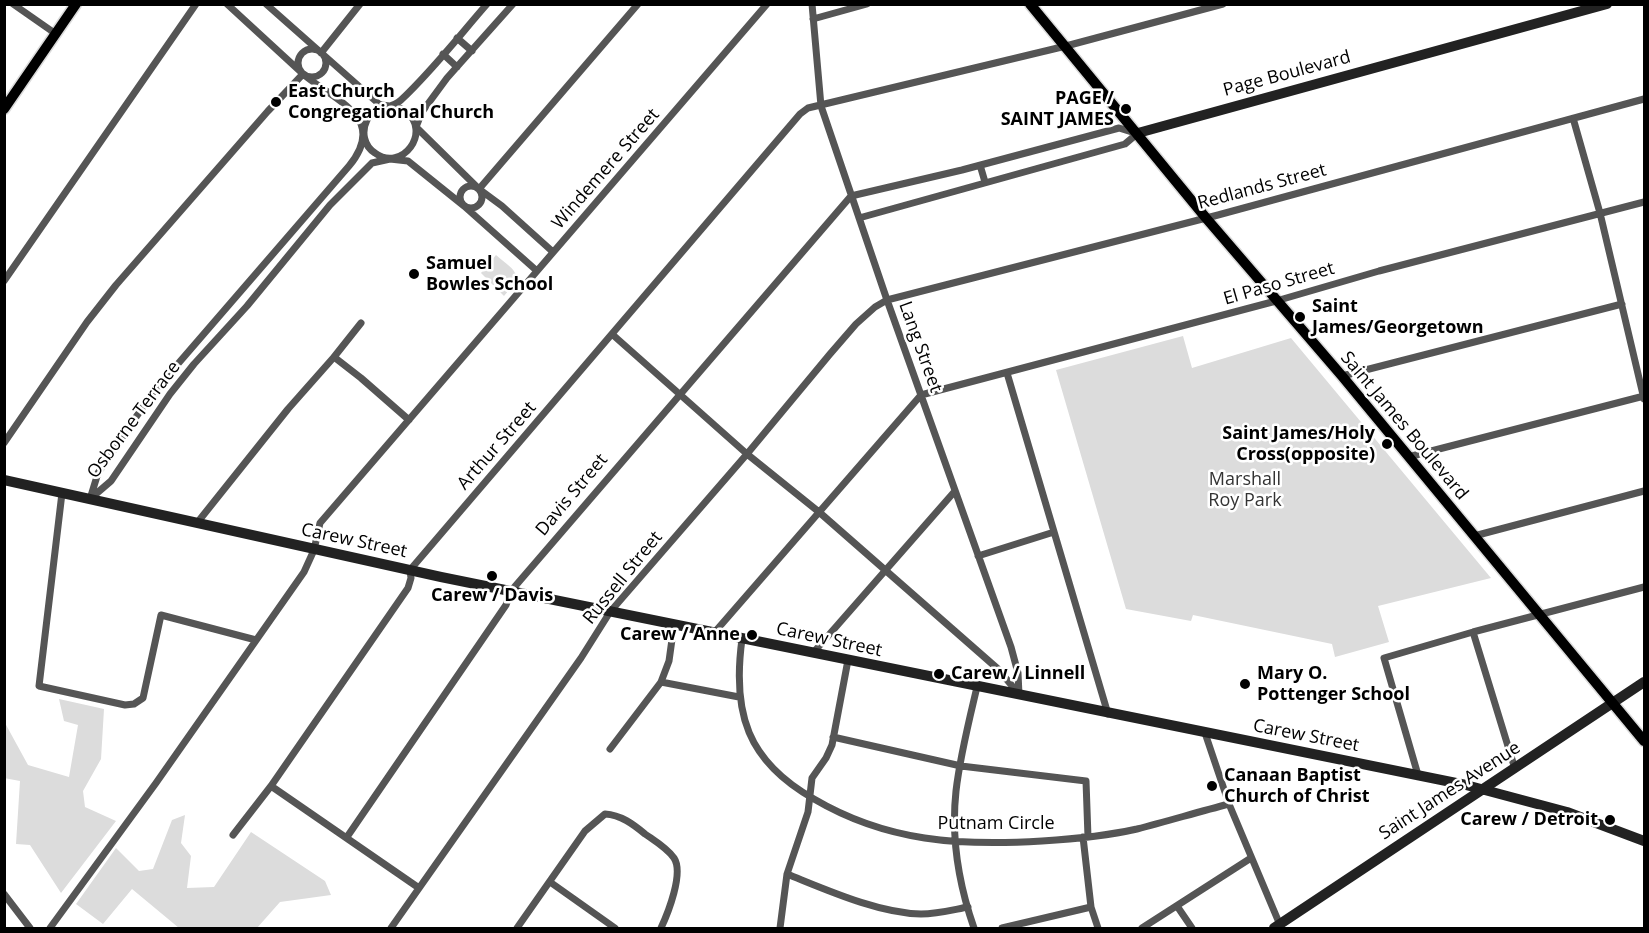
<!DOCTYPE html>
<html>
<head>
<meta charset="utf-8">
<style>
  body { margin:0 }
  #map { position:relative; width:1649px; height:933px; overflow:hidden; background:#fff; font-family:"Open Sans",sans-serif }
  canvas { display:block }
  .frame { position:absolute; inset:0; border:6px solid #000; pointer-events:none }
</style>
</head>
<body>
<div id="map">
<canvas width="1649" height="933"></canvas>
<div class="frame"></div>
</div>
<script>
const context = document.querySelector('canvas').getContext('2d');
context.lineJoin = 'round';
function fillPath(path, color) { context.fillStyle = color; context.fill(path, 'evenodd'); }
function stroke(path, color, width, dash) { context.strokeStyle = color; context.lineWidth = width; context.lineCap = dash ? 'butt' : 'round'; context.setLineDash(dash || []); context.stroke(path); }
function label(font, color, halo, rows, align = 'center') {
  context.font = font + ' "Open Sans",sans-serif'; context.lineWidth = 5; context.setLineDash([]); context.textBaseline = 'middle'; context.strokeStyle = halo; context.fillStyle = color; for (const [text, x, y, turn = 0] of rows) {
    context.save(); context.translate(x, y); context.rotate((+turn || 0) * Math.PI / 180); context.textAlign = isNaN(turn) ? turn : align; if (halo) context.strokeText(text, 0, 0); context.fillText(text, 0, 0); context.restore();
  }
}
const green = new Path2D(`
  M 496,255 C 517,273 524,273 504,296 L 481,273 Z
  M 1183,336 L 1192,368 L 1291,338 L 1491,578 L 1378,606 L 1389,642 L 1335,657 L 1332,644 L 1193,615 L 1191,621 L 1126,609 L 1056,370 Z
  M 59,699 L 104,709 L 101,759 L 83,791 L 85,807 L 116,821 L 61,893 L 30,845 L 16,844 L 20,781 L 4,778 L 5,723 L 28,765 L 69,777 L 78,725 L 64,721 Z
  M 185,815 L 181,843 L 191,856 L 187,888 L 214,887 L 251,832 L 325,881 L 331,895 L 280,902 L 257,928 L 179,928 L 132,889 L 103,924 L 76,904 L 116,848 L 139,871 L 153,869 L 172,820 Z`);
const street = new Path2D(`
  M 13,4 L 56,34
  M 266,4 L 379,104 C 388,107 398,105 405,111 C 433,131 402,173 375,153 C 364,146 361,132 367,120 C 374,105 391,110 401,100 C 432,71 459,36 487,4
  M 513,4 L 447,78 L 422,112 L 416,127 L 479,189 L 502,206 L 553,252
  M 812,4 L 821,106 L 887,300 L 1011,647 L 1018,673 L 1019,695
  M 813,19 L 867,4
  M 457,38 L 472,51
  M298 63a14 14 0 1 1 28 0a14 14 0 1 1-28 0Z
  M 321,53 L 360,4
  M 443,54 L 457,67
  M 1573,118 L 1600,213 L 1644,399
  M 980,165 L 985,182
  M460 197a11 11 0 1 1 22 0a11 11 0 1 1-22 0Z
  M 479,189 L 638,4
  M 859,218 L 1125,144 L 1138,133
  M 4,281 L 196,4
  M 613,335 L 747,454 L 819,512 L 998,669 L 1018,693
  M 334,357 L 361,378 L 409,420
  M 1007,373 L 1108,714
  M 1342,376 L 1622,304
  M 4,443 L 87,322 L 116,285 L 268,111 L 303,74
  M 1408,457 L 1644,396
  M 62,493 L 39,686 L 125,705 L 134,704 L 143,698 L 161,615 L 256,640
  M 90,499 L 98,473 L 151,395 L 349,166 C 359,154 367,140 361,124 C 353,104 318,88 302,73 C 277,50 252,27 227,4
  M 90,499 L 111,481 L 170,394 L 194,364 L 247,306 L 330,205 L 372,163 L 390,159 L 408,161 L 464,206 L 537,271
  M 197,523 L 288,409 L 334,357 L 361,323
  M 1474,536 L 1644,491
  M 978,556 L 1054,532
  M 1473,632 L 1515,769
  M 714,633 L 921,395 L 1276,301 L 1379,271 L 1644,202
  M 742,639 C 732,713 747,761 814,799 C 887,842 960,846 1042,841 C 1074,839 1106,836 1137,829 C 1168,821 1198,812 1229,804
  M 813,653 L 955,491
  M 661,682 L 739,697
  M 1205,733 L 1229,804 L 1280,925
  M 833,737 L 961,766 L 1086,781 L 1088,837
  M 610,749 L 661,682 L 669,661 L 674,625
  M 1418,775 L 1384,658 L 1473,632 L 1644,587
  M 271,786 L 419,888
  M 233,835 L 271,786 L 408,588 L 411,578 L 410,570 L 800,114 L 808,108 L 1066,46 L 1223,4
  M 347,837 L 506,605 L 511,591 L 851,196 L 962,170 L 1119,128 L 1135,133
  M 1083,837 L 1091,907 L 1098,928
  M 787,874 C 827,890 878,913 921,914 C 937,914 952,910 968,907
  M 550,882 L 615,928
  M 4,894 L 30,928
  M 1177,906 L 1192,928
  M 50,928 L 156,783 L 304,572 L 314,550 L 320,523 L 767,4
  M 391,928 L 581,658 L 610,612 L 747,454 L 830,354 L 856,324 L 875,307 L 887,300 L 1218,215 L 1644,99
  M 517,928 L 585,831 L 605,814 C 621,815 633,824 645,834 C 655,841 667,848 674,858 C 684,873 668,913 661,928
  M 780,928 L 787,874 L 808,812 L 812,778 L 826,758 L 832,745 L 848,660
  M 974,928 C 959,885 951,837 956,791 C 960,756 969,721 977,687
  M 1002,928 L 1091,907
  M 1142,928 L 1251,858`);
const secondary = new Path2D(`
  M 1138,133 L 1607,4
  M 4,480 L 441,577 L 1466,785 L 1567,812 L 1644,841
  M 1274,928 L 1644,682`);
const primary = new Path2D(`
  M 1030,4 L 1206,218 L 1342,376 L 1644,741
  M 4,109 L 76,4`);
const markers = [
  [276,102,6,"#000"],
  [1126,109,6,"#000"],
  [414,274,6,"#000"],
  [1300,317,6,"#000"],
  [1387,444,6,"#000"],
  [492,576,6,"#000"],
  [752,635,6,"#000"],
  [939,674,6,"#000"],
  [1245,684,6,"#000"],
  [1212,786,6,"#000"],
  [1610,820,6,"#000"]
];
const streetNames = [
  ["Page Boulevard",1287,74,-15],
  ["Windemere Street",606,169,-49],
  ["Redlands Street",1262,187,-15],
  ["El Paso Street",1279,284,-16],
  ["Lang Street",920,347,70],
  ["Osborne Terrace",134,420,-53],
  ["Saint James Boulevard",1404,426,50],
  ["Arthur Street",497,446,-49],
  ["Davis Street",572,495,-50],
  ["Carew Street",354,541,12],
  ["Russell Street",623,578,-51],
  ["Carew Street",829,640,12],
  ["Carew Street",1306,736,11],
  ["Saint James Avenue",1450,791,-33],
  ["Putnam Circle",996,824]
];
const poiNames = [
  ["East Church",288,92],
  ["Congregational Church",288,113],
  ["PAGE /",1114,99,"right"],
  ["SAINT JAMES",1114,120,"right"],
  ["Samuel",426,264],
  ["Bowles School",426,285],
  ["Saint",1312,307],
  ["James/Georgetown",1312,328],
  ["Saint James/Holy",1375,434,"right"],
  ["Cross(opposite)",1375,455,"right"],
  ["Carew / Davis",492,596,"center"],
  ["Carew / Anne",740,635,"right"],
  ["Carew / Linnell",951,674],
  ["Mary O.",1257,674],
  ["Pottenger School",1257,695],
  ["Canaan Baptist",1224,776],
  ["Church of Christ",1224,797],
  ["Carew / Detroit",1598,820,"right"]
];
const parkNames = [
  ["Marshall",1245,480],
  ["Roy Park",1245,501]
];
fillPath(green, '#dcdcdc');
stroke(primary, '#dbdbdb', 13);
stroke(street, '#555', 7);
stroke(secondary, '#222', 10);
stroke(primary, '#000', 10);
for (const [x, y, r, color] of markers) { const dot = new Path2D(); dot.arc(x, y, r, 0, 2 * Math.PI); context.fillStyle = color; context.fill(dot); stroke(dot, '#fff', 2); }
label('18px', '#000', '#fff', streetNames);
label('bold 18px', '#000', '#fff', poiNames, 'left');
label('18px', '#333', '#fff', parkNames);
</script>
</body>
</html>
